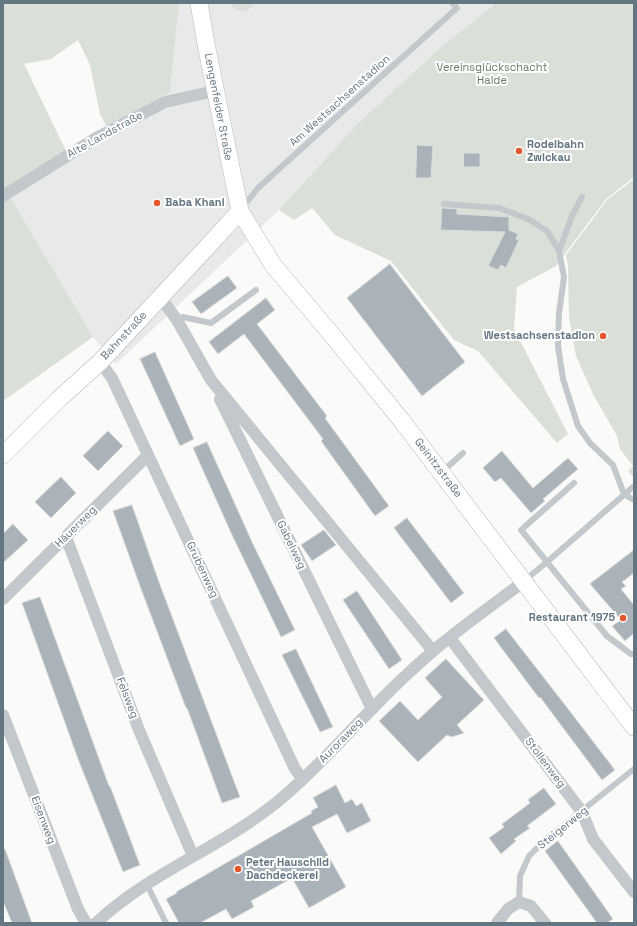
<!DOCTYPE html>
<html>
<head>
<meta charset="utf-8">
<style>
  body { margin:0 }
  #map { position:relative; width:637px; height:926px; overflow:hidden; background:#fafaf8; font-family:"Space Grotesk",sans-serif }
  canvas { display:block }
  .frame { position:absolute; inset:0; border:4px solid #657683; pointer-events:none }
</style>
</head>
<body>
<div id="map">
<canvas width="637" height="926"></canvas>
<div class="frame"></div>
</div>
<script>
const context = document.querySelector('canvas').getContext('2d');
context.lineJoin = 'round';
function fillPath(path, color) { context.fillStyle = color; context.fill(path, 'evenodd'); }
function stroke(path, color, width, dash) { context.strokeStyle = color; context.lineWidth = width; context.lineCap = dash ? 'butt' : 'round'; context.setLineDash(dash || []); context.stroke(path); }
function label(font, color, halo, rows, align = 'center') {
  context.font = font + ' "Space Grotesk",sans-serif'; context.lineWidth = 4; context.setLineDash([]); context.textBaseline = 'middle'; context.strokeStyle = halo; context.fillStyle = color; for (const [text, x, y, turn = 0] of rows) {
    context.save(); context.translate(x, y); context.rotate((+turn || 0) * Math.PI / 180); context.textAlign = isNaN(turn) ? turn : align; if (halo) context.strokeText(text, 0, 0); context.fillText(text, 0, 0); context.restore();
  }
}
const built = new Path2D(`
  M 179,3 L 496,3 L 439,49 L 356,125 L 279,210 L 116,364 L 93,337 L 6,190 L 66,151 L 170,92 Z`);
const green = new Path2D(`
  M 3,3 L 179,3 L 179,4 L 170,92 L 107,127 L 100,114 L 90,65 L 78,40 L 51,59 L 24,64 L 66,151 L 6,190 L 93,337 L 3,401 Z
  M 230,3 L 256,3 L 246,11 L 236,10 Z
  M 496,3 L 634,3 L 634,177 L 606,199 L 556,266 L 517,287 L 514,329 L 568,434 L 557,443 L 478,351 L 454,340 L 391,261 L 335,235 L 312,208 L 294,220 L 279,210 L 356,125 L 439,49 Z
  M 634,179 L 634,478 L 628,471 L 633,466 L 620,449 L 617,436 L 593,394 L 576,356 L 569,317 L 568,266 L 566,255 L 607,200 Z`);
const building = new Path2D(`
  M 417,145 L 433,146 L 431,178 L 416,178 Z
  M 464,153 L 480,153 L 480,167 L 464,167 Z
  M 442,208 L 457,209 L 457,214 L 509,217 L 509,230 L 518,234 L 516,239 L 519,240 L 506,268 L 501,265 L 498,270 L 488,266 L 505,232 L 441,230 Z
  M 390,264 L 465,362 L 422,396 L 347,298 Z
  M 228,276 L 237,288 L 201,314 L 192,302 Z
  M 266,298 L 275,310 L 257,324 L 327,416 L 325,418 L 389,506 L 375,516 L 321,441 L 323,439 L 244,334 L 218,354 L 209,342 Z
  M 155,352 L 194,439 L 180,446 L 140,359 Z
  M 108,431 L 123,446 L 98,471 L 83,456 Z
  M 207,442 L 253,544 L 295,630 L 281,637 L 232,535 L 193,448 Z
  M 502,451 L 533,488 L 568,458 L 578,469 L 543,499 L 545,501 L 531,513 L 501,478 L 495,482 L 483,468 Z
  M 61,477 L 76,493 L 51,518 L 35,502 Z
  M 132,505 L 159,582 L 240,797 L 222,803 L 187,708 L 186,708 L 141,589 L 113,511 Z
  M 407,518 L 464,593 L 451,603 L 394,528 Z
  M 13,524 L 28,540 L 3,563 L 3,534 Z
  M 324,530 L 336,545 L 312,561 L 301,545 Z
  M 634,550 L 634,573 L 622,582 L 626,586 L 621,589 L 634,605 L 634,635 L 633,634 L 625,641 L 612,626 L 621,620 L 590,584 Z
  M 357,591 L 402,660 L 389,669 L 343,600 Z
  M 40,597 L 109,786 L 110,786 L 140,865 L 123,872 L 78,759 L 22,603 Z
  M 506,629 L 562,701 L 615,770 L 602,780 L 540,697 L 539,698 L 494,638 Z
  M 296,649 L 333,727 L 320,732 L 282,655 Z
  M 446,659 L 484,700 L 457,725 L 464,733 L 452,737 L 447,735 L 418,762 L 379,721 L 400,701 L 418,720 L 442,697 L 425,678 Z
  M 336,785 L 345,803 L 352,799 L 356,806 L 362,803 L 371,821 L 347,833 L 337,814 L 312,827 L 346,887 L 309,908 L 292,878 L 251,901 L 254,907 L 232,919 L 226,909 L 200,923 L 179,923 L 166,899 L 177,893 L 176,892 L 312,813 L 311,811 L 318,807 L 313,798 Z
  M 544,788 L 556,804 L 527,826 L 530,828 L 514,839 L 516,841 L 501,854 L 489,838 L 504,827 L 502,824 L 530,803 L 528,800 Z
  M 558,841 L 613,919 L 607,923 L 597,923 L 545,851 Z
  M 3,849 L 5,849 L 32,923 L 12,923 L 3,901 Z`);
const lane = new Path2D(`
  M 444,204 L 499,208 L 528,219 L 547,231 L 559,251 L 564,277 L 559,313 L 558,346 L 563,379 L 578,426 L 590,443 L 613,465 L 624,494 L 634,500
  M 242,208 L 258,188 L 457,8 L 452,3
  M 559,251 L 572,216 L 582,197
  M 177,320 L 183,317 L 211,323 L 256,290
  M 442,472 L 463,453
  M 574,483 L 521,530 L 607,636 L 631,654 L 634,654
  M 525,580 L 547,562 L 634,486
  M 147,885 L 166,923
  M 519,902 L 520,876 L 529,856 L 544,841 L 634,769`);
const street = new Path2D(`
  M 3,196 L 96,138 L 165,102 L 215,91
  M 160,297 L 177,320 L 211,380 L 433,651
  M 100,362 L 112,378 L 295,769 L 303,779
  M 220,399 L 372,709
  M 66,537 L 139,730 L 193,856
  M 3,599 L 148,455
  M 450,638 L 582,812 L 593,839 L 634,892
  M 3,715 L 78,909 L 86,923
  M 96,923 C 151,871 226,846 283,797 C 315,770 342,739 371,710 C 390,690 411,670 432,652 C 461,627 493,605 523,582
  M 497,923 L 508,909 L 519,902 L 531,906 L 545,923`);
const secondary = new Path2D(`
  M 199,3 L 206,44 L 240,211 L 273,265 L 332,335 L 402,421 L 634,727
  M 3,455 L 59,399 L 100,362 L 209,245 L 240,211`);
const markers = [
  [519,151,4,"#e4572e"],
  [157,203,4,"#e4572e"],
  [603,336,4,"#e4572e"],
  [623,618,4,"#e4572e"],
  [238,869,4,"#e4572e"]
];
const parkNames = [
  ["Vereinsglückschacht",492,68],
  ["Halde",492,81]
];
const streetNames = [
  ["Am Westsachsenstadion",340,101,-42],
  ["Lengenfelder Straße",218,107,79],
  ["Alte Landstraße",105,135,-29],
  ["Bahnstraße",124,336,-47],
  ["Geinitzstraße",438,468,53],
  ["Häuerweg",76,527,-45],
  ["Gabelweg",291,545,64],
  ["Grubenweg",202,570,65],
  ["Felsweg",127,698,69],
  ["Auroraweg",341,741,-46],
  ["Stollenweg",545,763,53],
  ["Eisenweg",43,820,69],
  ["Steigerweg",563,828,-39]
];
const poiNames = [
  ["Rodelbahn",527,145],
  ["Zwickau",527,158],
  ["Baba Khani",165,203],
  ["Westsachsenstadion",595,336,"right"],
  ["Restaurant 1975",615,618,"right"],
  ["Peter Hauschild",246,863],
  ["Dachdeckerei",246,876]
];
fillPath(built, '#e8e9e9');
fillPath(green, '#dadfd7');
fillPath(building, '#aab3b9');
stroke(building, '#dcdcda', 1);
stroke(secondary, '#b3babf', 18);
stroke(lane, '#c3c8cc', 6);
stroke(street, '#c3c8cc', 12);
stroke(secondary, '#fff', 17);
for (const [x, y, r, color] of markers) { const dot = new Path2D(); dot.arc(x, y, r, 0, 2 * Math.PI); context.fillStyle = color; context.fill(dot); stroke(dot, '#fff', 1.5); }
label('11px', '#687a64', '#fff', parkNames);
label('11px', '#657683', '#fff', streetNames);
label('bold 11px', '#657683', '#fff', poiNames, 'left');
</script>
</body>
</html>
